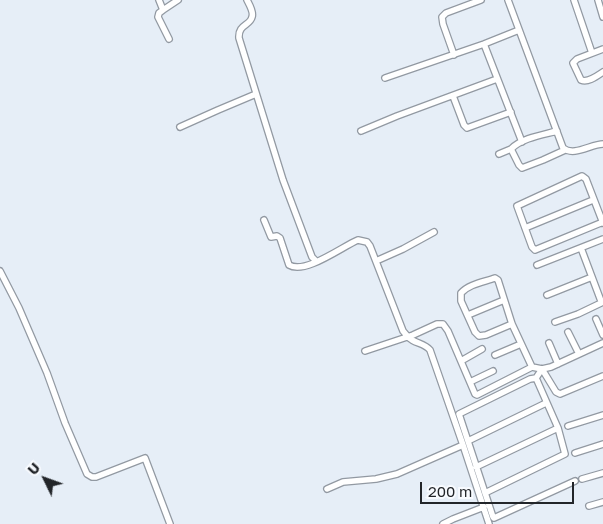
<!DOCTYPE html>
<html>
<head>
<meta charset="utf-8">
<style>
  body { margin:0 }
  #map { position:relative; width:603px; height:524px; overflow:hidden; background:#e6eef7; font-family:"Golos Text",sans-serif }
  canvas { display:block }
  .north { position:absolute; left:20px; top:454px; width:50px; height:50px; -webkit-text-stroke:4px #f8fbff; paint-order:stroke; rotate:312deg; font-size:14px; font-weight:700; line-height:20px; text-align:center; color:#222529 }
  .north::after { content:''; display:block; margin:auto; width:18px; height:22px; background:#222529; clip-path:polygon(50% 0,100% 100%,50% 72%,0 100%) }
  .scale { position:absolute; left:420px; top:482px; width:154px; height:22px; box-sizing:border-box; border:2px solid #222529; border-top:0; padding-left:6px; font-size:15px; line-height:18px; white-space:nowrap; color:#222529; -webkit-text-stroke:4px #f8fbff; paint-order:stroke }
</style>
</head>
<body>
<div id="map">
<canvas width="603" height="524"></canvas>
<div class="north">U</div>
<div class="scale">200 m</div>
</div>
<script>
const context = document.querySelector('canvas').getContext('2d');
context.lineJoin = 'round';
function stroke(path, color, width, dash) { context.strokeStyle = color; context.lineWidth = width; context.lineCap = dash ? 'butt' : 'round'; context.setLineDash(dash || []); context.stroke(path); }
const street = new Path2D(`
  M 159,0 L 163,10 L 178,0
  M 247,0 C 249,4 254,12 252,17 C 250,26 238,24 239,38 L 283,180 L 312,257 L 316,261
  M 508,0 L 563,148 C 574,157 591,144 603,144
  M 574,0 L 592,53
  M 598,0 L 603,17
  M 163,10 L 159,13 L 158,17 L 169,39
  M 484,44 L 522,142
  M 603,49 L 577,59 L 573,63 L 581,80 C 588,83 597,76 603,72
  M 454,55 L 443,24 L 442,17 L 446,13 L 481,0
  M 385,78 L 484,44 L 519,30
  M 453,96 L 464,125 L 467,128 L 511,112
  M 180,127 L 218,110 L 256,94
  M 361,131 L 397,116 L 497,79
  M 557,131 C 542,135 522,138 511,149 L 519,165 L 522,168 L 543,160 L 565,150
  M 499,154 L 511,149
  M 264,220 L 271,237 L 277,236 L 280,238 L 289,265 C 305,275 343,246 358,240 L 367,242 L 370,246 L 403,331 C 406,334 408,338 412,340 C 419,344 425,344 430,350 L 463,445 L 489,524
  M 603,222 L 535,250 L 532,247 L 517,206 L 582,176 L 586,179 L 603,223
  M 525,228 L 593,200
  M 376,261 L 403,249 L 434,232
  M 537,265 L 603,239
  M 0,271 L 19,308 L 47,373 L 65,423 L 87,474 L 92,477 L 96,477 L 145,458 L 170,524
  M 547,295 L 592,277
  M 468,315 L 504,300
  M 596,319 L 603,335
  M 555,322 L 578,314 L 601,303 L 601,301 L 581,248
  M 512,324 L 486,335 L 479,336 L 475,332 L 461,301 L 461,293 C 469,284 484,282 495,278 L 498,280 L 512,324 L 532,367
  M 568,332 L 579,354
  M 549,343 L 558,364
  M 365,351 L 413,335 L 437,324 L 443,324 L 448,331 L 475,394 L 477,395 L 532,367 L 542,369 L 551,367 L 603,343
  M 495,355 L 521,344
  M 461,361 L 482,349
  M 470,382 L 493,371
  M 568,426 L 603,415
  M 468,441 L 546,403
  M 575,453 L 603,444
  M 476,467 L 558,428
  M 582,479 L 603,473
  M 575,481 L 494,518 L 493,517 L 459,414 L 530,379 L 536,378 L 542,369 L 556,392 L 560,394 L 603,376
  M 327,489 L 343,482 L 376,479 L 397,474 L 463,445
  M 485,493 L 565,454 L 558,428 L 536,378
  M 589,506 L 603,502
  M 443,524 L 453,519 L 484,507`);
stroke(street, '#9299a2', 8);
stroke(street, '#fff', 5.5);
</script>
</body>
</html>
